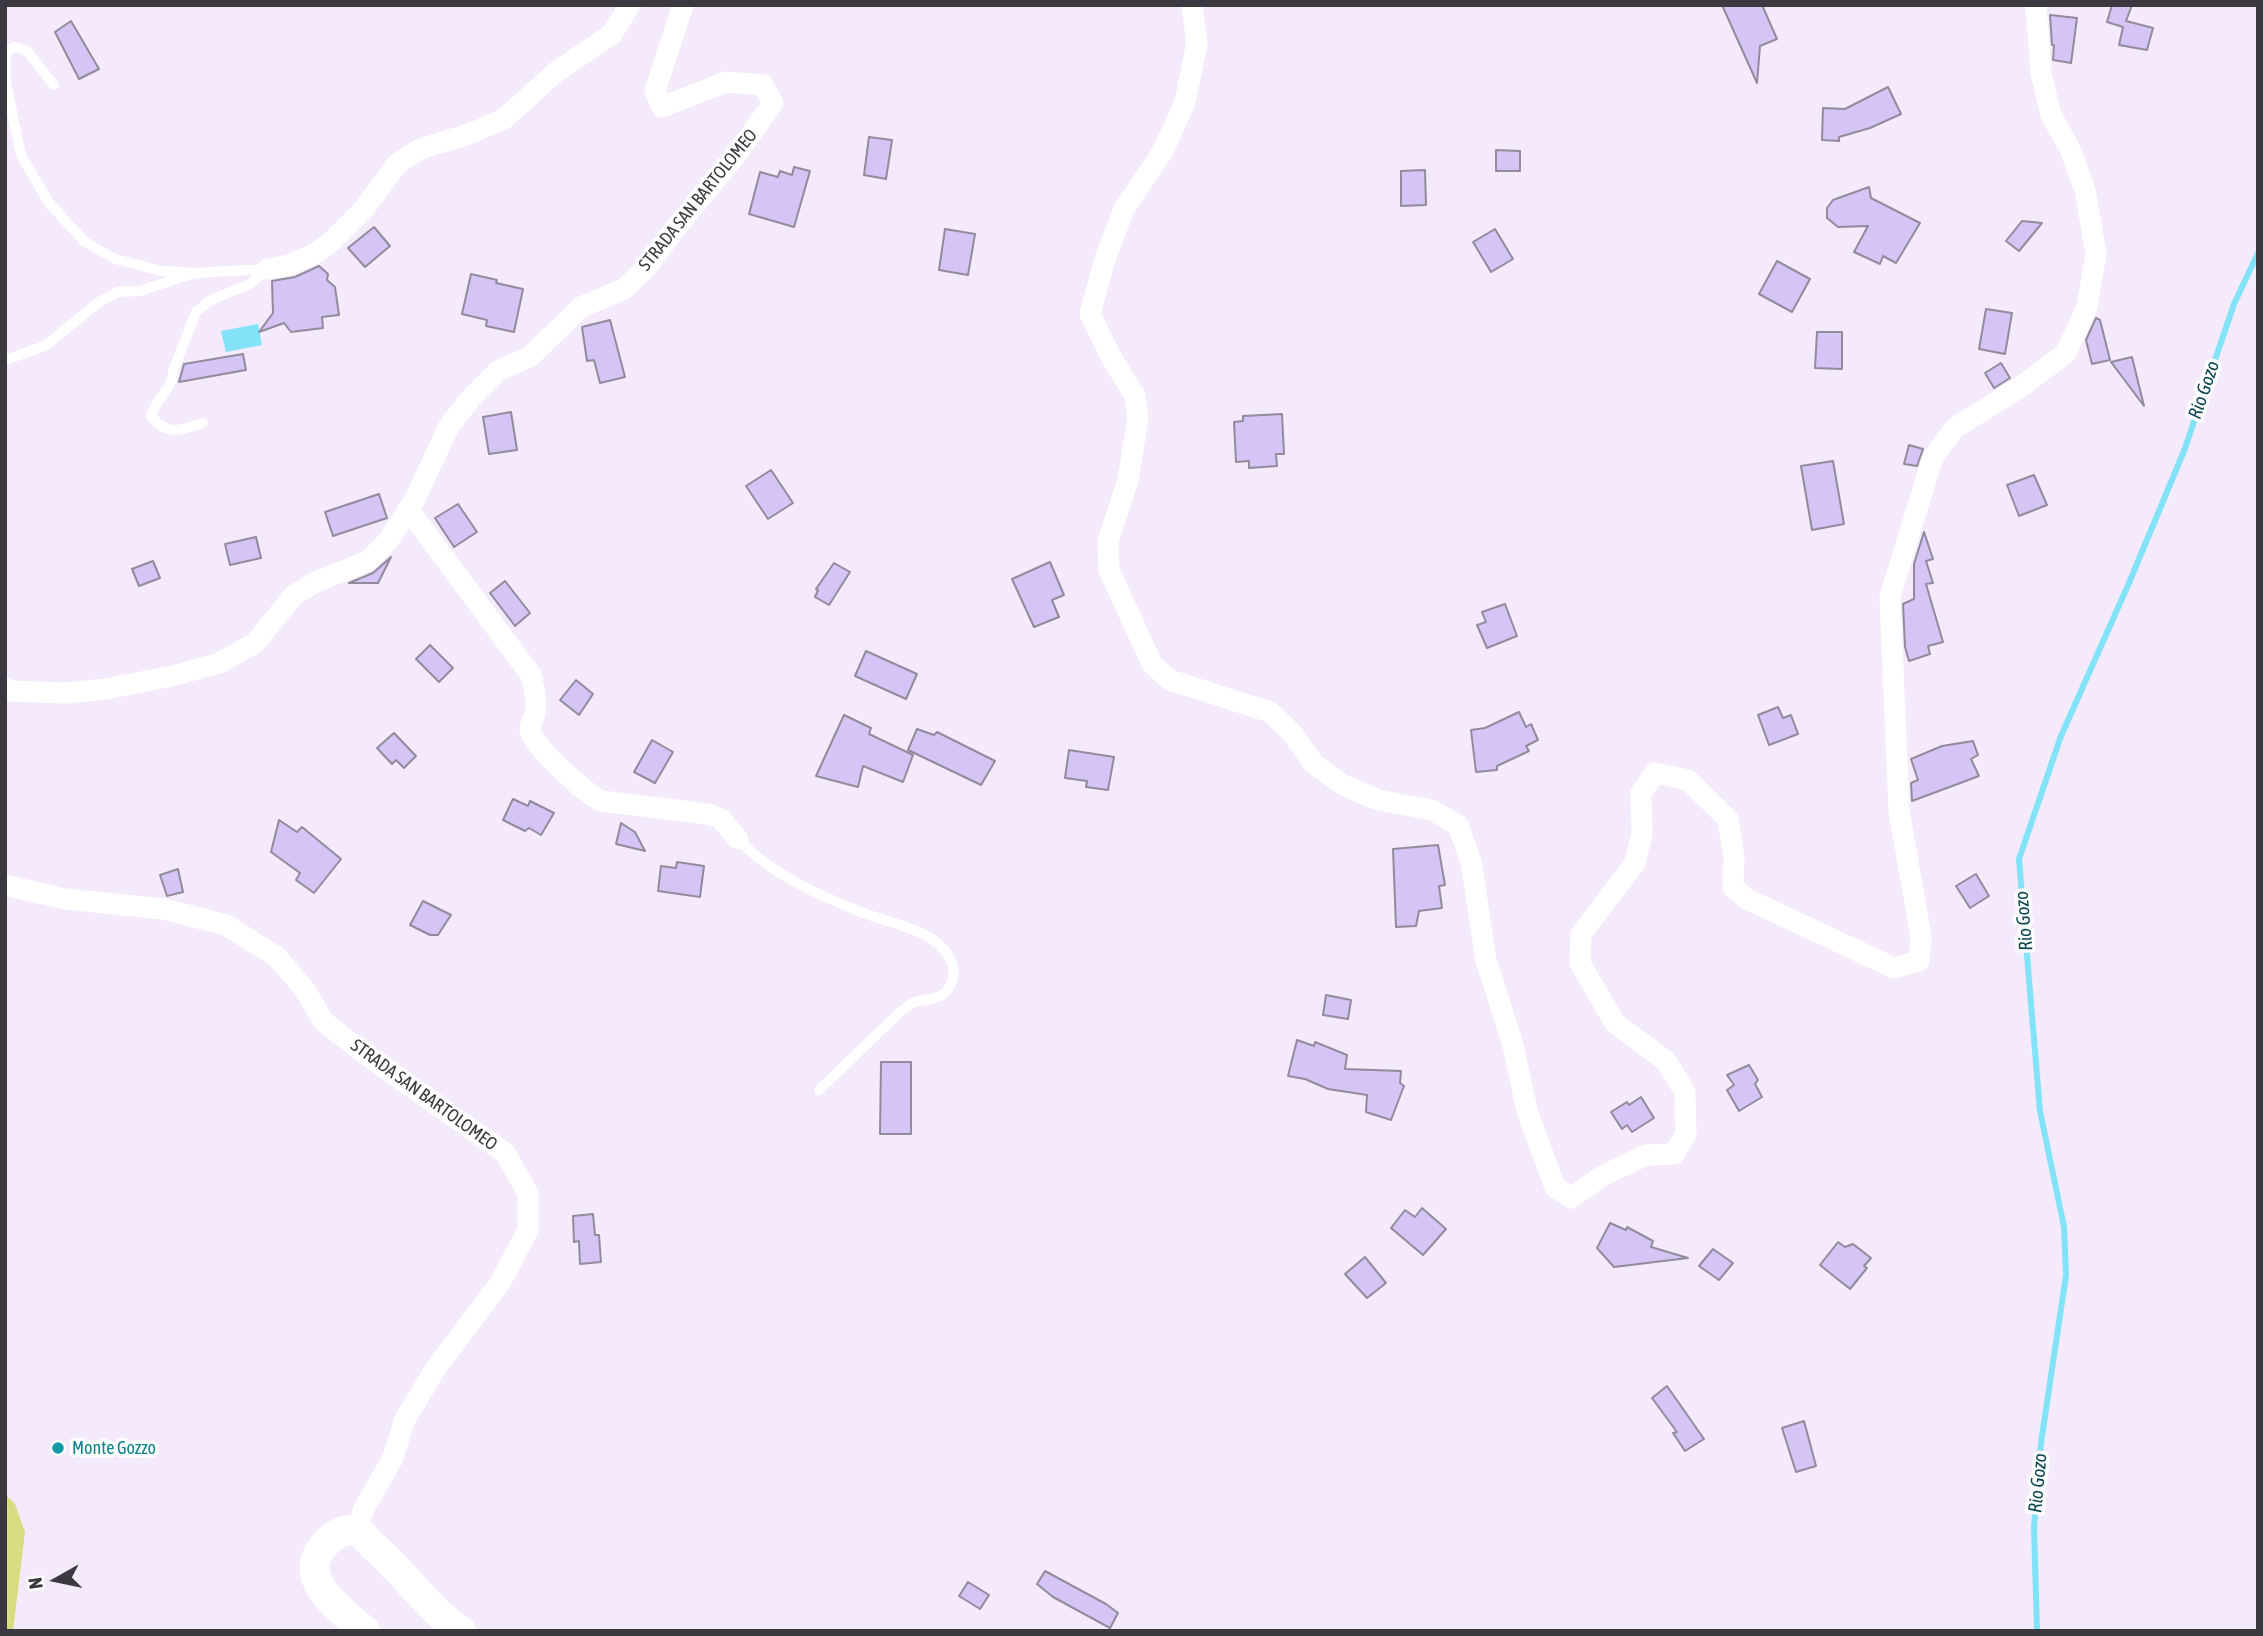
<!DOCTYPE html>
<html>
<head>
<meta charset="utf-8">
<style>
  body { margin:0 }
  #map { position:relative; width:2263px; height:1636px; overflow:hidden; background:#f4eafc; font-family:"Asap Condensed",sans-serif }
  canvas { display:block }
  .frame { position:absolute; inset:0; border:7px solid #3c383f; pointer-events:none }
  .north { position:absolute; left:21px; top:1545px; width:70px; height:70px; -webkit-text-stroke:5px #fff; paint-order:stroke; rotate:261deg; font-size:19px; font-weight:700; line-height:28px; text-align:center; color:#3c383f }
  .north::after { content:''; display:block; margin:auto; width:24px; height:32px; background:#3c383f; clip-path:polygon(50% 0,100% 100%,50% 72%,0 100%) }
</style>
</head>
<body>
<div id="map">
<canvas width="2263" height="1636"></canvas>
<div class="frame"></div>
<div class="north">N</div>
</div>
<script>
const context = document.querySelector('canvas').getContext('2d');
context.lineJoin = 'round';
function fillPath(path, color) { context.fillStyle = color; context.fill(path, 'evenodd'); }
function stroke(path, color, width, dash) { context.strokeStyle = color; context.lineWidth = width; context.lineCap = dash ? 'butt' : 'round'; context.setLineDash(dash || []); context.stroke(path); }
function label(font, color, halo, rows, align = 'center') {
  context.font = font + ' "Asap Condensed",sans-serif'; context.lineWidth = 7; context.setLineDash([]); context.textBaseline = 'middle'; context.strokeStyle = halo; context.fillStyle = color; for (const [text, x, y, turn = 0] of rows) {
    context.save(); context.translate(x, y); context.rotate((+turn || 0) * Math.PI / 180); context.textAlign = isNaN(turn) ? turn : align; if (halo) context.strokeText(text, 0, 0); context.fillText(text, 0, 0); context.restore();
  }
}
const green = new Path2D(`
  M 5,1494 L 15,1504 L 25,1532 L 13,1631 L 5,1631 Z`);
const water = new Path2D(`
  M 258,324 L 262,345 L 226,352 L 221,331 Z`);
const stream = new Path2D(`
  M 2037,1631 L 2034,1527 L 2041,1443 L 2066,1275 L 2064,1227 L 2040,1111 L 2019,859 L 2061,736 L 2129,583 L 2184,451 L 2234,304 L 2258,253`);
const building = new Path2D(`
  M 1722,5 L 1762,5 L 1777,39 L 1760,46 L 1757,83 Z
  M 2112,5 L 2132,5 L 2126,21 L 2153,28 L 2147,50 L 2119,45 L 2123,27 L 2107,22 Z
  M 2050,15 L 2077,18 L 2071,63 L 2053,60 L 2054,45 L 2052,45 Z
  M 71,21 L 99,69 L 79,79 L 55,32 Z
  M 1888,87 L 1901,114 L 1870,128 L 1839,137 L 1839,141 L 1822,140 L 1823,108 L 1845,109 Z
  M 869,137 L 892,140 L 886,179 L 864,175 Z
  M 1496,150 L 1520,151 L 1520,171 L 1496,171 Z
  M 794,167 L 810,171 L 794,227 L 749,214 L 760,172 L 778,177 L 780,171 L 792,175 Z
  M 1425,170 L 1426,205 L 1401,206 L 1401,171 Z
  M 1869,187 L 1871,198 L 1920,223 L 1896,263 L 1883,256 L 1880,264 L 1854,252 L 1868,226 L 1838,227 L 1827,218 L 1827,208 L 1833,200 Z
  M 2022,221 L 2042,223 L 2019,251 L 2006,241 Z
  M 374,227 L 390,246 L 365,267 L 348,248 Z
  M 945,229 L 975,234 L 968,275 L 939,270 Z
  M 1495,229 L 1513,259 L 1491,272 L 1473,242 Z
  M 1777,261 L 1810,279 L 1792,312 L 1759,294 Z
  M 319,266 L 328,274 L 327,280 L 335,287 L 339,315 L 322,317 L 323,328 L 291,332 L 284,323 L 259,332 L 273,313 L 272,281 L 295,277 Z
  M 471,274 L 497,280 L 496,283 L 523,289 L 514,332 L 486,326 L 487,320 L 462,314 Z
  M 1986,309 L 2012,313 L 2005,354 L 1979,349 Z
  M 2096,318 L 2100,320 L 2110,360 L 2092,364 L 2086,340 Z
  M 610,320 L 625,377 L 600,383 L 594,360 L 587,361 L 582,327 Z
  M 1817,332 L 1842,332 L 1842,369 L 1815,368 Z
  M 243,354 L 246,370 L 179,382 L 184,364 Z
  M 2132,357 L 2144,406 L 2111,362 Z
  M 2001,363 L 2010,378 L 1994,388 L 1985,373 Z
  M 511,412 L 517,450 L 489,454 L 483,417 Z
  M 1282,414 L 1284,454 L 1276,454 L 1277,466 L 1249,468 L 1249,461 L 1236,462 L 1234,422 L 1243,421 L 1243,416 Z
  M 1909,445 L 1923,449 L 1917,466 L 1904,464 Z
  M 1833,461 L 1844,524 L 1812,530 L 1801,466 Z
  M 771,470 L 793,503 L 768,519 L 746,486 Z
  M 2034,475 L 2047,505 L 2019,516 L 2007,485 Z
  M 379,494 L 387,518 L 333,536 L 325,512 Z
  M 458,504 L 477,532 L 454,547 L 435,518 Z
  M 1924,532 L 1933,559 L 1926,561 L 1933,583 L 1926,584 L 1943,642 L 1928,646 L 1930,654 L 1909,661 L 1905,647 L 1903,604 L 1914,599 L 1914,564 Z
  M 256,537 L 261,558 L 230,565 L 225,544 Z
  M 391,557 L 378,583 L 349,583 L 373,573 Z
  M 153,561 L 160,578 L 139,586 L 132,569 Z
  M 1050,562 L 1064,595 L 1052,600 L 1059,617 L 1034,627 L 1012,579 Z
  M 834,563 L 850,572 L 829,605 L 815,597 L 818,590 L 816,589 Z
  M 505,581 L 530,613 L 515,626 L 490,593 Z
  M 1505,604 L 1517,636 L 1487,648 L 1477,625 L 1486,622 L 1482,612 Z
  M 430,645 L 453,668 L 439,682 L 416,659 Z
  M 866,651 L 917,674 L 906,699 L 855,676 Z
  M 576,680 L 593,694 L 579,715 L 560,700 Z
  M 1778,707 L 1783,718 L 1791,715 L 1798,734 L 1769,745 L 1758,715 Z
  M 1519,712 L 1526,727 L 1531,724 L 1538,740 L 1526,746 L 1529,751 L 1497,766 L 1497,770 L 1476,772 L 1471,730 L 1485,728 Z
  M 844,715 L 871,728 L 869,734 L 913,755 L 903,782 L 863,766 L 858,787 L 816,776 Z
  M 917,729 L 934,735 L 937,732 L 995,761 L 981,785 L 908,750 Z
  M 394,733 L 416,756 L 404,768 L 396,760 L 392,764 L 377,748 Z
  M 652,740 L 673,752 L 655,783 L 634,772 Z
  M 1973,741 L 1978,755 L 1971,759 L 1979,776 L 1912,801 L 1911,783 L 1918,780 L 1911,759 L 1942,746 Z
  M 1069,750 L 1114,757 L 1108,790 L 1086,787 L 1087,781 L 1065,778 Z
  M 513,799 L 528,806 L 530,801 L 554,813 L 541,835 L 529,828 L 525,831 L 503,820 Z
  M 279,820 L 297,832 L 302,827 L 341,859 L 314,893 L 296,880 L 300,873 L 271,852 Z
  M 621,823 L 635,832 L 645,851 L 616,844 Z
  M 1438,845 L 1445,885 L 1439,886 L 1442,908 L 1419,911 L 1416,926 L 1396,927 L 1393,849 Z
  M 677,862 L 704,866 L 700,897 L 658,891 L 661,866 L 676,868 Z
  M 178,869 L 183,892 L 167,896 L 160,875 Z
  M 1976,874 L 1989,896 L 1970,908 L 1956,886 Z
  M 423,901 L 451,915 L 438,935 L 430,935 L 410,925 Z
  M 1326,995 L 1351,1000 L 1348,1019 L 1323,1015 Z
  M 1297,1040 L 1314,1046 L 1315,1042 L 1347,1055 L 1345,1069 L 1401,1071 L 1400,1083 L 1404,1086 L 1391,1120 L 1366,1112 L 1367,1095 L 1328,1089 L 1305,1079 L 1288,1076 Z
  M 881,1062 L 911,1062 L 911,1134 L 880,1134 Z
  M 1749,1065 L 1758,1080 L 1755,1084 L 1762,1097 L 1739,1111 L 1727,1090 L 1734,1085 L 1727,1075 Z
  M 1641,1097 L 1654,1118 L 1632,1132 L 1627,1125 L 1622,1129 L 1611,1112 L 1627,1102 L 1629,1105 Z
  M 1422,1208 L 1446,1229 L 1423,1255 L 1391,1228 L 1405,1210 L 1415,1217 Z
  M 593,1214 L 595,1235 L 599,1235 L 601,1262 L 580,1264 L 579,1241 L 574,1242 L 573,1216 Z
  M 1610,1223 L 1626,1230 L 1627,1227 L 1653,1241 L 1651,1247 L 1688,1258 L 1614,1267 L 1597,1248 Z
  M 1838,1242 L 1845,1247 L 1853,1244 L 1871,1258 L 1864,1266 L 1867,1268 L 1850,1289 L 1820,1265 Z
  M 1713,1249 L 1733,1263 L 1719,1280 L 1699,1266 Z
  M 1365,1257 L 1386,1283 L 1367,1298 L 1345,1274 Z
  M 1667,1386 L 1704,1439 L 1685,1451 L 1673,1433 L 1677,1432 L 1652,1398 Z
  M 1804,1421 L 1816,1466 L 1796,1472 L 1782,1428 Z
  M 1045,1571 L 1106,1604 L 1118,1613 L 1110,1628 L 1053,1597 L 1037,1584 Z
  M 968,1582 L 989,1595 L 980,1609 L 959,1596 Z`);
const service = new Path2D(`
  M 54,85 L 27,51 L 15,47 L 6,52 L 6,83 L 21,155 L 49,203 L 85,242 L 115,259 L 162,271 L 195,273 L 267,269
  M 5,360 L 45,346 L 99,302 L 118,292 L 140,291 L 192,274
  M 203,423 C 180,430 168,437 151,416 C 155,399 173,390 173,371 L 196,312 L 209,301 L 250,284 L 267,269
  M 738,839 C 771,875 826,899 872,916 C 890,922 911,927 927,936 C 944,945 960,965 951,984 C 944,1000 929,998 915,1002 C 910,1004 906,1008 901,1011 L 819,1090`);
const minor = new Path2D(`
  M 1192,5 L 1197,44 L 1185,102 L 1163,151 L 1124,209 L 1105,259 L 1090,314 L 1111,357 L 1135,396 L 1138,419 L 1128,480 L 1108,541 L 1109,570 L 1152,664 L 1170,680 L 1270,712 L 1291,732 L 1314,764 L 1343,785 L 1378,800 L 1432,810 L 1458,825 L 1471,862 L 1486,960 L 1513,1045 L 1527,1111 L 1555,1187 L 1571,1198 L 1602,1176 L 1646,1155 L 1674,1154 L 1686,1134 L 1685,1092 L 1666,1061 L 1615,1023 L 1580,963 L 1581,934 L 1635,863 L 1642,833 L 1641,793 L 1655,773 L 1688,780 L 1728,819 L 1734,858 L 1733,887 L 1747,899 L 1894,968 L 1919,961 L 1921,937 L 1899,811 L 1890,597 L 1933,457 L 1955,428 L 2022,386 L 2066,353 L 2087,307 L 2096,254 L 2085,190 L 2070,149 L 2051,115 L 2041,73 L 2036,5
  M 267,269 L 290,265 L 314,254 L 331,242 L 364,209 L 397,164 L 420,149 L 472,133 L 504,119 L 556,72 L 612,34 L 630,5
  M 408,509 L 531,675 C 534,688 537,700 535,713 C 534,718 530,724 530,729 C 530,745 586,793 601,801 L 708,814 L 721,819 L 738,839
  M 5,687 L 11,691 L 66,693 L 106,689 L 172,676 L 219,663 L 255,643 L 294,595 L 316,582 L 368,561 L 388,541 L 415,499 L 449,426 L 471,398 L 498,371 L 531,356 L 581,307 L 624,289 L 647,267 L 675,229 L 736,155 L 773,103 L 763,85 L 726,82 L 662,107 L 655,91 L 683,5
  M 5,885 L 65,899 L 164,909 L 226,925 L 277,957 L 305,990 L 324,1022 L 376,1062 L 505,1153 L 528,1193 L 528,1230 L 500,1283 L 436,1368 L 404,1421 L 393,1458 L 364,1508 L 357,1531`);
const secondary = new Path2D(`
  M 365,1631 C 340,1609 292,1577 327,1542 C 335,1534 345,1528 356,1531 C 362,1533 368,1541 372,1545 C 404,1572 427,1608 461,1631`);
const markers = [
  [58,1448,7,"#0f9aa8"]
];
const streetNames = [
  ["STRADA SAN BARTOLOMEO",698,200,-51],
  ["STRADA SAN BARTOLOMEO",424,1095,36]
];
const cultureNames = [
  ["Monte Gozzo",72,1448]
];
const waterNames = [
  ["Rio Gozo",2204,390,-71],
  ["Rio Gozo",2024,921,-95],
  ["Rio Gozo",2038,1483,-85]
];
fillPath(green, '#d8dd82');
fillPath(water, '#82e3f8');
stroke(stream, '#82e3f8', 6);
fillPath(building, '#d6c4f6');
stroke(building, '#918b9c', 2);
stroke(service, '#fff', 10);
stroke(minor, '#fff', 21);
stroke(secondary, '#fff', 30);
for (const [x, y, r, color] of markers) { const dot = new Path2D(); dot.arc(x, y, r, 0, 2 * Math.PI); context.fillStyle = color; context.fill(dot); stroke(dot, '#fff', 2.5); }
label('18px', '#3c383f', '#fff', streetNames);
label('18px', '#0d838f', '#fff', cultureNames, 'left');
label('italic 19px', '#094651', '#fff', waterNames);
</script>
</body>
</html>
